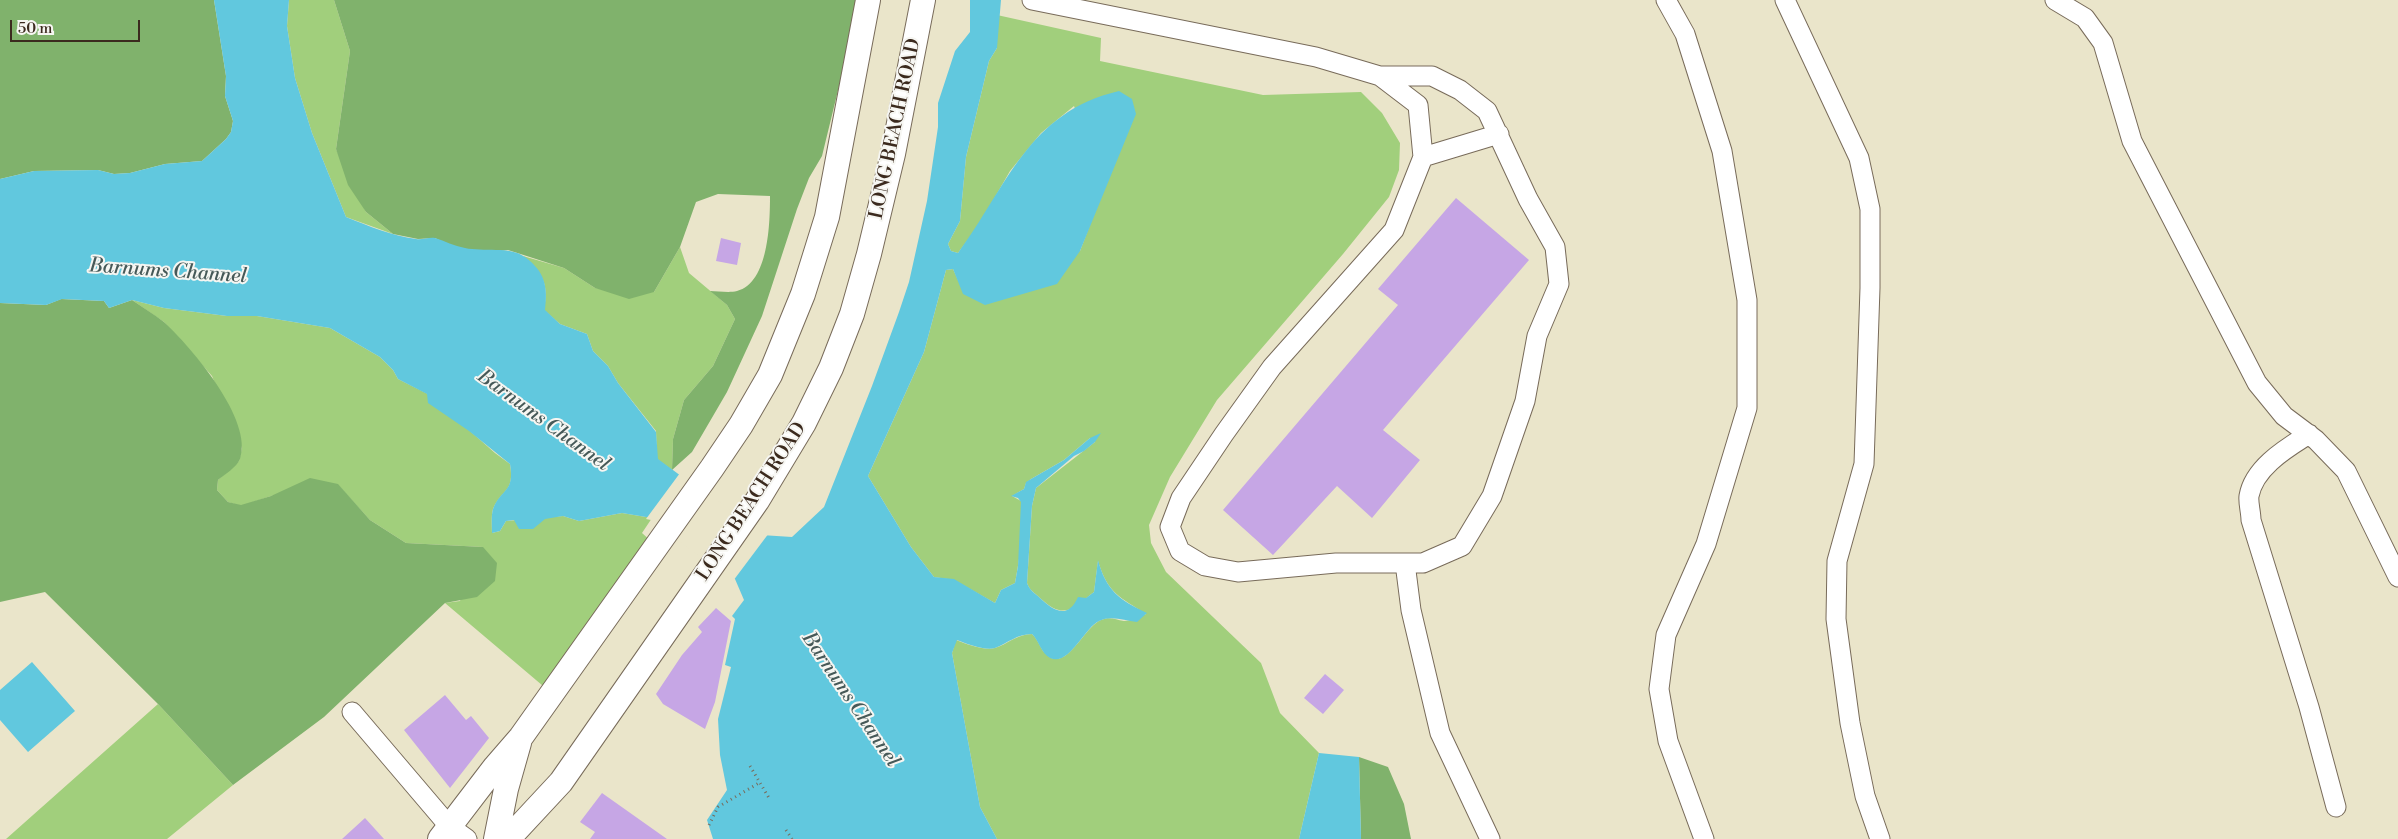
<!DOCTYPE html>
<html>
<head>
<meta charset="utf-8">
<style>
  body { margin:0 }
  #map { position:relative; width:2398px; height:839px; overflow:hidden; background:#eae5ca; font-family:"Libre Bodoni",serif }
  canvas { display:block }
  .scale { position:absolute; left:10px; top:20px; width:130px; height:22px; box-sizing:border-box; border:2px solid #3b2a1e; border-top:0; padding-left:6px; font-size:15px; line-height:18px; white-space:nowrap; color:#3b2a1e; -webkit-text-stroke:4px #f6f6f2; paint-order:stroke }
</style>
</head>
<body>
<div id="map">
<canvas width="2398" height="839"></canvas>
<div class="scale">50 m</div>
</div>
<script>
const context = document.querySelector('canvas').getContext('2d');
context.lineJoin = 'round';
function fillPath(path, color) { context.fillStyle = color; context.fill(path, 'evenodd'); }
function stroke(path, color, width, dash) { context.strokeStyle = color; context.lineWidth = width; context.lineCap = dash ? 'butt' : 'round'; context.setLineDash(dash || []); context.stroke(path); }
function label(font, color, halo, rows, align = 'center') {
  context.font = font + ' "Libre Bodoni",serif'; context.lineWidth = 4; context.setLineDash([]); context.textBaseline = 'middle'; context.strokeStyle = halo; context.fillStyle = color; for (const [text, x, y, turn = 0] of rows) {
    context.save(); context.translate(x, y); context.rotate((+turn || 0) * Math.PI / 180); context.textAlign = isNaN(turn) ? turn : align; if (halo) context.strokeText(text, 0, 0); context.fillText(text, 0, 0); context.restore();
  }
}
const green = new Path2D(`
  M 289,0 L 334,0 L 350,51 L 336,149 L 366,212 L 393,234 L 346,217 L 312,133 L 295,78 L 287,26 Z
  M 997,15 L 1101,38 L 1100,61 L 1263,95 L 1361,92 L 1382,113 L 1400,143 L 1399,170 L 1389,197 L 1343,254 L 1217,400 L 1170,477 L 1149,525 L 1151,543 L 1166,572 L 1261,663 L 1280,713 L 1319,753 L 1299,839 L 997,839 L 980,807 L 952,653 L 956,640 C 966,644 984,651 995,648 C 1008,644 1017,634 1032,634 C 1039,640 1040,650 1048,656 C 1067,671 1085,626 1101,620 C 1111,616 1115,620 1124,621 C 1131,621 1140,616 1146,614 C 1120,597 1108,594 1098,561 L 1094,592 C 1071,610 1064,620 1040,598 C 1034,592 1030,591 1027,583 L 1032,506 L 1036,488 L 1095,442 L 1090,438 L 1064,460 L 1031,479 L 1026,483 L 1024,489 L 1012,496 L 1021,501 C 1024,528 1020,557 1015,583 L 1001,590 L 995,603 L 954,580 L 934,577 L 911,547 L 868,476 L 924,352 L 946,270 L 953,269 L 958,280 L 1080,251 L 1104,188 L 1074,106 L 1041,133 L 1010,171 L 979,225 L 958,253 L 951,251 L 948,244 L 960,221 L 966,157 L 989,61 L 997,48 Z
  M 680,247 L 689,273 L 727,305 L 735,319 L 713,366 L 684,400 L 673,439 L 672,470 L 657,459 L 656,431 L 618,383 L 608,366 L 593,351 L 587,334 L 560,324 L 544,310 C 549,282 543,275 523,256 L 564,268 L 595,288 L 654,292 Z
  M 132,300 L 164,308 L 227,316 L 257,316 L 330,328 L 380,357 L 393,370 L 398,379 L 428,394 L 495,453 L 510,464 C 515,493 502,488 493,509 C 491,516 492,526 492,533 L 500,531 L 506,521 L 563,516 L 579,521 L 622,513 L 652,518 L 642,533 L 653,543 L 549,691 L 445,603 L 460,601 L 483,547 L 406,543 L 370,520 L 338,485 L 271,496 L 241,506 L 228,502 L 217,490 L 218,480 L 239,461 L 242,448 L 212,376 L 164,322 Z
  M 158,704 L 233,785 L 167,839 L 6,839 Z`);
const forest = new Path2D(`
  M 0,0 L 214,0 L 226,76 L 225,96 L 233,121 L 231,132 L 226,139 L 202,161 L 165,164 L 130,173 L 114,174 L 98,170 L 34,171 L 0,179 Z
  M 334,0 L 860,0 L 822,156 L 809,178 L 797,209 L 762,316 L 727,392 L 692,452 L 672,470 L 673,439 L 684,400 L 713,366 L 735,319 L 727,305 L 710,291 C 718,291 729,293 737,291 C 769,283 770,222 770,196 L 718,194 L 696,202 L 680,247 L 654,292 L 629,299 L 595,288 L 564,268 L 508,250 L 489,252 L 466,249 L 449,245 L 435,238 L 418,239 L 393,234 L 366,212 L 348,185 L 336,149 L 350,51 Z
  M 61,299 L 104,301 L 109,308 L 132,300 C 142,307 154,314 164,322 C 191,347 254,420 240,459 C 237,467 224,475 218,480 L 217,490 L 228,502 L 241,505 L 271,496 L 310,478 L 338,484 L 370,520 L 406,543 L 483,547 L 497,563 L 495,581 L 477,597 L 445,603 L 324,717 L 233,785 L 158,704 L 45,592 L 0,602 L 0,303 L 46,305 Z
  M 1359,757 L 1388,767 L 1404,804 L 1411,839 L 1361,839 Z`);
const water = new Path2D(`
  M 214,0 L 289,0 L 287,26 L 295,78 L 312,133 L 346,217 C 369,226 392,236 416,239 C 422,240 429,237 435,238 C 445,241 454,246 465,248 C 483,252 510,246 525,257 C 545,272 548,286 545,310 L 560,324 L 587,334 L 593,351 L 608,366 L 618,383 L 656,432 L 658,459 L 761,535 L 792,537 L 824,507 L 872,386 L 899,312 L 909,282 L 927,201 L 938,127 L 938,103 L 955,51 L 970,32 L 970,0 L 1001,0 L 997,48 L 989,61 L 966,157 L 960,221 L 948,244 L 951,251 L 958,253 C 1007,187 1028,112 1119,91 L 1132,99 L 1136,114 L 1080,251 L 1057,284 L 985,305 L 963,294 L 953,269 L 946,270 L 924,352 L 868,476 L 911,547 L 934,577 L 954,579 L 995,603 L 1001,590 L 1015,583 L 1018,566 L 1021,502 L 1018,498 L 1011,496 L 1024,489 L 1026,482 L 1031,479 L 1064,460 L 1090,438 L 1101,433 L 1095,442 L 1084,451 L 1074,456 L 1036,488 L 1032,506 L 1027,583 C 1030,591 1035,593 1040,598 C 1055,612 1068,619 1078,597 L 1086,598 L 1094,592 L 1098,560 C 1106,590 1119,600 1147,613 L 1137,622 C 1124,621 1112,615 1099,621 C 1084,628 1069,667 1050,658 C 1041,653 1039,641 1032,634 C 1017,634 1008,643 995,648 C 985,651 967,644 957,640 L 952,653 L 980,807 L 997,839 L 713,839 L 707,820 L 727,790 L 720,755 L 718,719 L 731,667 L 725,665 L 735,619 L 732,616 L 744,600 L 735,579 L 652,518 L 622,513 L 579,521 L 563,516 L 545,519 L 533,529 L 519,529 L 514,520 L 506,521 L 500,531 L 492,533 C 492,526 491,516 493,509 C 501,488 515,493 510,464 L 469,431 L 428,403 L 427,394 L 398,379 L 393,370 L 380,357 L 330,328 L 257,316 L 227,316 L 164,308 L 132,300 L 109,308 L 104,301 L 62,299 L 46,305 L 0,303 L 0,179 L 34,171 L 98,170 L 114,174 L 130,173 L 165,164 L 202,161 L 226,139 L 231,132 L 233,121 L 225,96 L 226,76 Z
  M 32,662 L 75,711 L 28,752 L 0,720 L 0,690 Z
  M 1319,753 L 1359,757 L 1361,839 L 1299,839 Z`);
const pier = new Path2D(`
  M 680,473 L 762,533 L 769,533 L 733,581 L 651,520 L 646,519 Z`);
const building = new Path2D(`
  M 1456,198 L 1529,260 L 1383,430 L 1420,460 L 1372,518 L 1337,486 L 1273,555 L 1223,510 L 1398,305 L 1378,289 Z
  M 721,238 L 741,243 L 737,265 L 716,261 Z
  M 716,608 L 731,621 L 715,702 L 705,729 L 663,704 L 656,694 L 682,655 L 702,632 L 698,627 Z
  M 1325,674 L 1344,690 L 1323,714 L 1304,698 Z
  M 445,695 L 466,720 L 471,716 L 489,738 L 450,788 L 404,730 Z
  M 602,793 L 667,839 L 590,839 L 595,832 L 580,822 Z
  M 365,818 L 384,839 L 342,839 Z`);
const path = new Path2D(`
  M 750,766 L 769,798
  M 709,825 L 718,807 L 759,783
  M 786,830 L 792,839`);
const minor = new Path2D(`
  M 1032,0 L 1316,57 L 1380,76 L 1418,105 L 1423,157 L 1394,230 L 1272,367 L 1224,434 L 1181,498 L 1170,527 L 1180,551 L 1205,566 L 1238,572 L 1336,563 L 1423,563 L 1462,546 L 1492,496 L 1525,401 L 1537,336 L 1559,284 L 1555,247 L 1528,199 L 1487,111 L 1460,90 L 1432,76 L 1380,76
  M 1666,0 L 1685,34 L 1722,151 L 1747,300 L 1747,408 L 1706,544 L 1666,635 L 1659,689 L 1668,741 L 1704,839
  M 1785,0 L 1859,158 L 1870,209 L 1870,288 L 1864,464 L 1837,561 L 1836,619 L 1850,723 L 1865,796 L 1880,839
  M 2055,0 L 2085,18 L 2103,43 L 2132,141 L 2257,383 L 2284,416 L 2316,440 L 2346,471 L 2398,577
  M 1423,157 L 1499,134
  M 2309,434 C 2287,448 2254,467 2249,496 C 2248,503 2251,512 2251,520 L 2309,707 L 2336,807
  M 1405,563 L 1411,610 L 1440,733 L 1490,839
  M 352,712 L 449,826 L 467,839`);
const major = new Path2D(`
  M 440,839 L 495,767 L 521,737 L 712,468 L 741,425 L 770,375 L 803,294 L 827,217 L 868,0
  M 496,839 L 506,789 L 519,743
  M 508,839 L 561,782 L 757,501 L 804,423 L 831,368 L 852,314 L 869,254 L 893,154 L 923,0`);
const streetNames = [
  ["LONG BEACH ROAD",896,129,-78],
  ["LONG BEACH ROAD",752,502,-57]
];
const waterNames = [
  ["Barnums Channel",168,272,4],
  ["Barnums Channel",543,421,36],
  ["Barnums Channel",850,700,56]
];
fillPath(green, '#a1cf7c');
fillPath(forest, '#80b26c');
fillPath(water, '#61c8de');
fillPath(pier, '#eae5ca');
fillPath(building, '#c6a6e5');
stroke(minor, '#786b5a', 21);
stroke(major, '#786b5a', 26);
stroke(path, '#786b5a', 3, [1, 4]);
stroke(minor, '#fff', 19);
stroke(major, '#fff', 24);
label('19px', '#3b2a1e', '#f6f6f2', streetNames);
label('italic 20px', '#465958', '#f6f6f2', waterNames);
</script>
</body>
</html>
